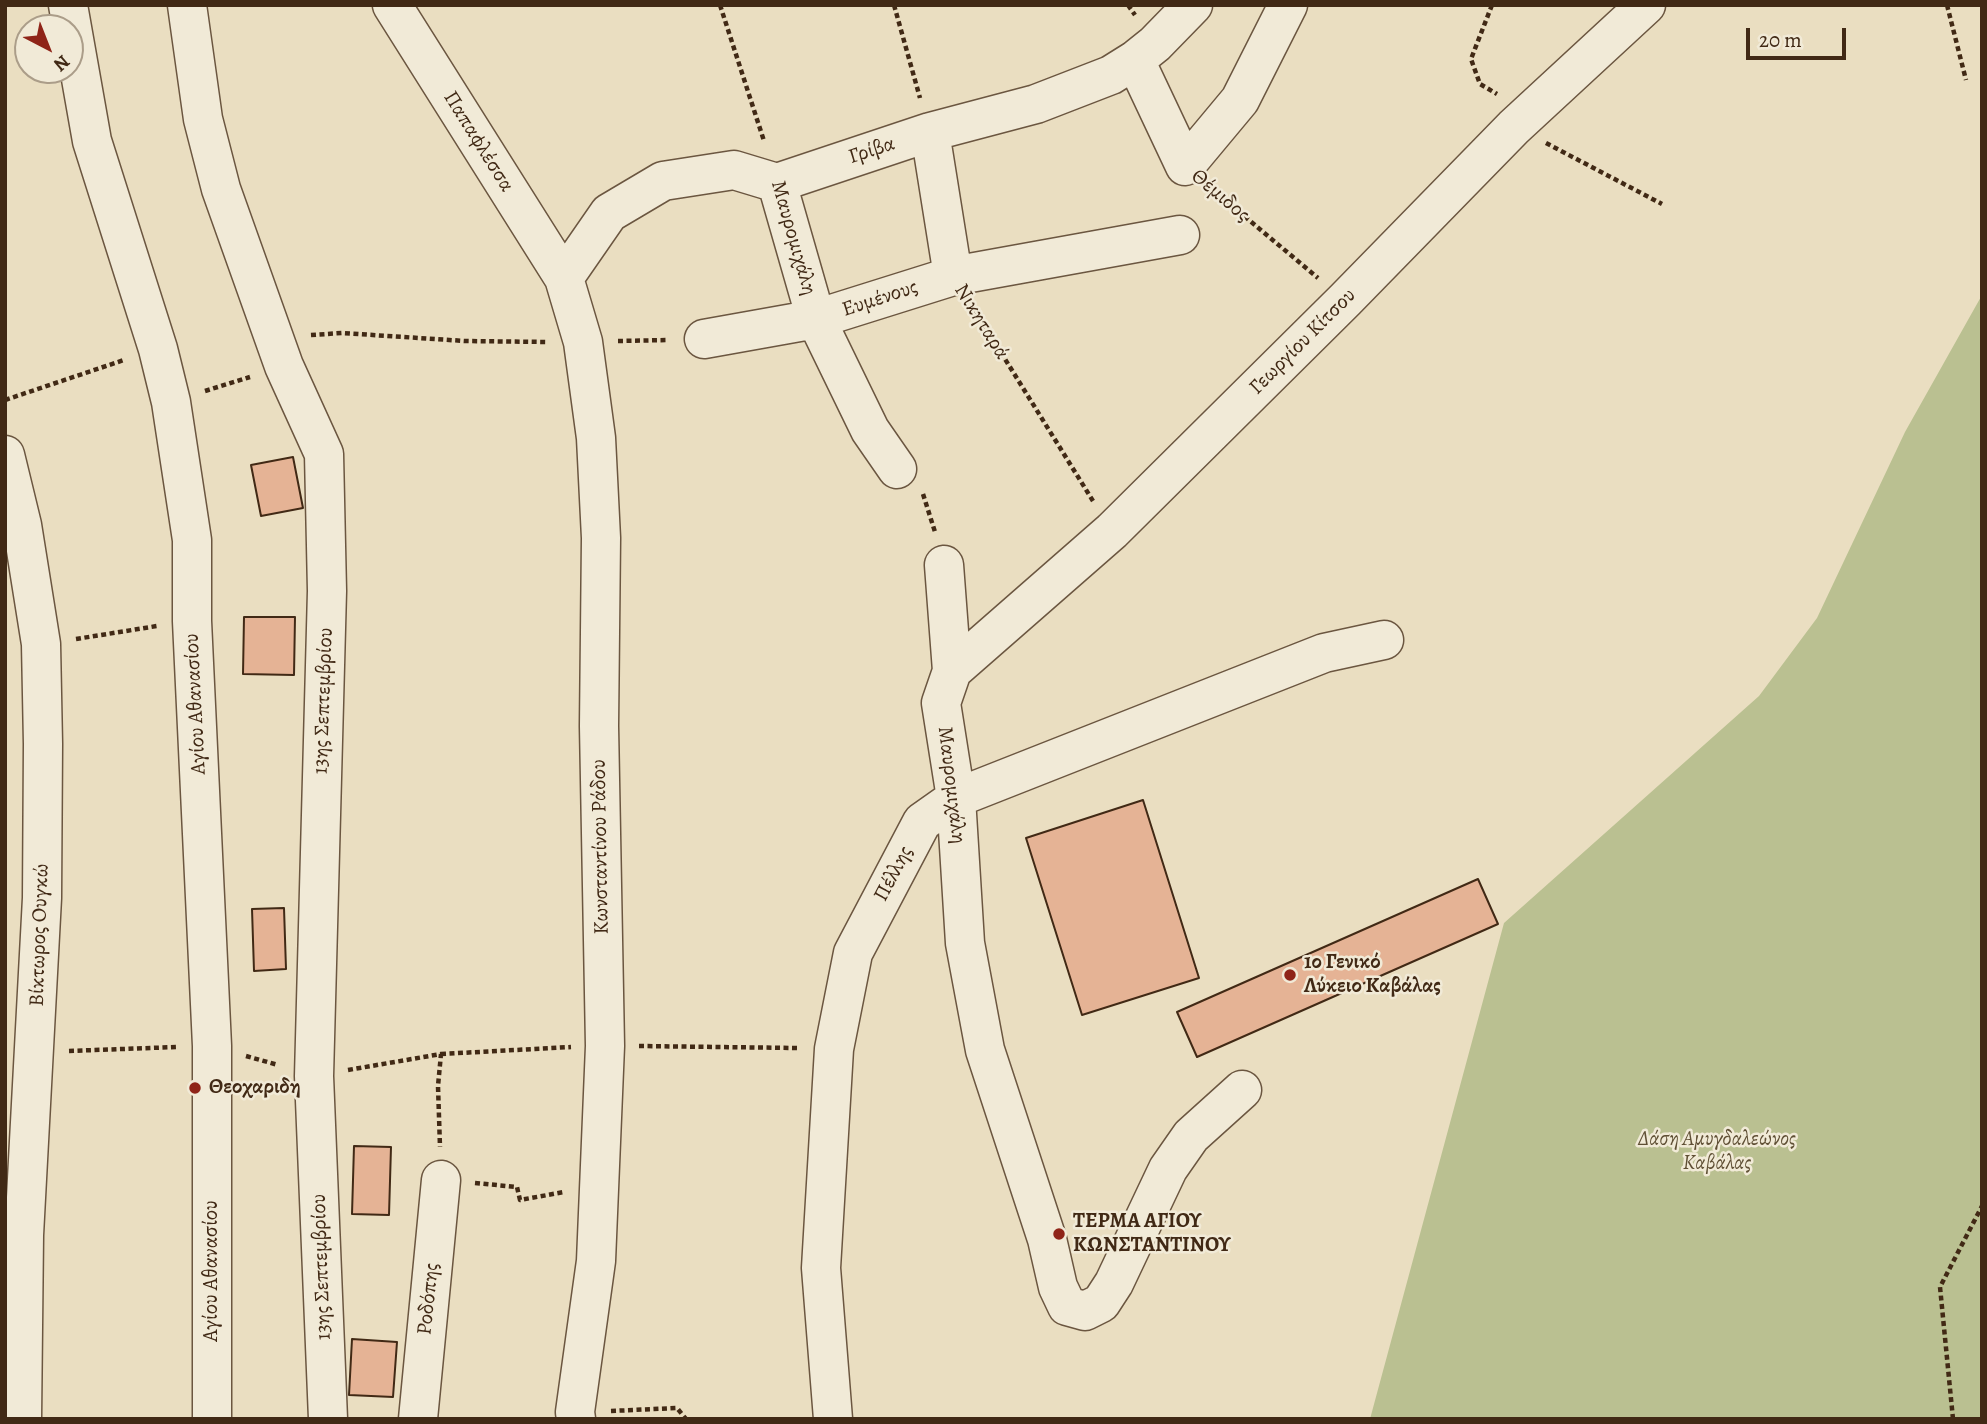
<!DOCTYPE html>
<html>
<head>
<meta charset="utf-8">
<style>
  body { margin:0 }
  #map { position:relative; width:1987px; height:1424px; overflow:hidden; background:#eadec1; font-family:Alegreya,serif }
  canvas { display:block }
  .frame { position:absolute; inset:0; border:7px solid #412915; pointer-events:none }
  .north { position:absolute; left:14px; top:14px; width:70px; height:70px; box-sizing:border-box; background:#f1ead7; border:2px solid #ab9d89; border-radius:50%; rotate:138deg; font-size:19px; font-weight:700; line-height:28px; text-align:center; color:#412915 }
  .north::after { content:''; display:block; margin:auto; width:24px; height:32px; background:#8f2418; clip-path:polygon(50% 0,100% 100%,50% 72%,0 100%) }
  .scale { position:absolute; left:1746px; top:28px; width:100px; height:32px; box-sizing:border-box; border:4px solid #412915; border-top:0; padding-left:9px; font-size:21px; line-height:24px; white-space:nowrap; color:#412915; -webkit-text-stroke:5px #f1ead7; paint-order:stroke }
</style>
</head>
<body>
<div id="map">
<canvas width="1987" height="1424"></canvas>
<div class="frame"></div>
<div class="north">N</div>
<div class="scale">20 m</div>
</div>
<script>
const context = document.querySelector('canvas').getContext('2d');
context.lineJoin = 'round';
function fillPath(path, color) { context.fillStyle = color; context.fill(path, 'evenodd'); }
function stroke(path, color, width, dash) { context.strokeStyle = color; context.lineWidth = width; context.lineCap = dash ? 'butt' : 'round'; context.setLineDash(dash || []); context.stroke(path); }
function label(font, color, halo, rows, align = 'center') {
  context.font = font + ' Alegreya,serif'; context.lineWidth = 5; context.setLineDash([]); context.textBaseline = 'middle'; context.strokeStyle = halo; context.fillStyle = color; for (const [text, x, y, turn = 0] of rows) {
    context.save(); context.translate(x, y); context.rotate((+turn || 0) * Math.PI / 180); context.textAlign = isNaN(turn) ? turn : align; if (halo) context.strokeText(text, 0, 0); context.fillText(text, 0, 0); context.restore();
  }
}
const green = new Path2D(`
  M 1982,295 L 1982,1419 L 1370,1419 L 1504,923 L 1759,696 L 1817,618 L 1905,432 Z`);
const building = new Path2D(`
  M 293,457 L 303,508 L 261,516 L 251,465 Z
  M 244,617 L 295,617 L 294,675 L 243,674 Z
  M 1143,800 L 1199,978 L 1082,1015 L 1026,838 Z
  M 1478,879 L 1498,924 L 1197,1057 L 1177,1012 Z
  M 284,908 L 286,969 L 254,971 L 252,909 Z
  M 354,1146 L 391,1147 L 389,1215 L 352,1214 Z
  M 352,1339 L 397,1342 L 393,1397 L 349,1395 Z`);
const path = new Path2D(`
  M 720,5 L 764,141
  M 894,5 L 920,98
  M 1128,5 L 1135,15
  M 1492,5 L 1471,59 L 1480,84 L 1497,94
  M 1947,5 L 1966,80
  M 1546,143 L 1662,204
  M 1212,189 L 1318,278
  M 974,309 L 1093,501
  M 311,335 L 342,333 L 465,341 L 547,342
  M 618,341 L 669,340
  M 205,391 L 250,377
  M 5,400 L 124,360
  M 923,494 L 935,532
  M 76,639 L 157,626
  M 639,1046 L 798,1048
  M 69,1051 L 176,1047
  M 441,1054 L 571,1047
  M 246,1056 L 278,1065
  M 348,1070 L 441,1054 L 438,1086 L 440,1147
  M 475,1183 L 517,1187 L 520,1200 L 564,1192
  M 611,1411 L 677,1408 L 686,1419
  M 1953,1419 L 1940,1287 L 1982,1206`);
const minor = new Path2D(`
  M 68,5 L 92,141 L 158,349 L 171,402 L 192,540 L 192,621 L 212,1046 L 212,1419
  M 187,5 L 203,119 L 221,189 L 284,366 L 324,454 L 327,591 L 314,1076 L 328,1419
  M 392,5 L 564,278 L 583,342 L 596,438 L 601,538 L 599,726 L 605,1046 L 596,1261 L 575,1412 L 576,1419
  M 1135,60 L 1185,166 L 1240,100 L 1288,5
  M 930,132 L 953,276
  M 777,183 L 816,319 L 870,430 L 897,469
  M 564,278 L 609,213 L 663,181 L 734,170 L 777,183 L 930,132 L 1036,104 L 1111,75 L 1135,60 L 1155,44 L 1193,5
  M 704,339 L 816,319 L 953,276 L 1180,235
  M 5,455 L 22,525 L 41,644 L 43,744 L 42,898 L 24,1235 L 22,1419
  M 944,565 L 952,671 L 941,703 L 956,798 L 965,943 L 985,1050 L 1047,1239 L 1058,1287 L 1067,1306 L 1085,1311 L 1101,1303 L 1114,1283 L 1168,1169 L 1191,1136 L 1242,1090
  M 952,671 L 1112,531 L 1345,300 L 1514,127 L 1646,5
  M 418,1419 L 441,1180
  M 833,1419 L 821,1268 L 834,1049 L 853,953 L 922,822 L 956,798 L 1324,653 L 1384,640`);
const markers = [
  [1290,975,7,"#8f2418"],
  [195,1088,7,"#8f2418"],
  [1059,1234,7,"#8f2418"]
];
const streetNames = [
  ["Παπαφλέσσα",478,142,58],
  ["Γρίβα",872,151,-18],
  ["Θέμιδος",1220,196,40],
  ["Μαυρομιχάλη",793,238,74],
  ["Ευμένους",880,299,-18],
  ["Νικηταρά",981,322,58],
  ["Γεωργίου Κίτσου",1303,342,-45],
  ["13ης Σεπτεμβρίου",324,701,-88],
  ["Αγίου Αθανασίου",196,704,-93],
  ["Μαυρομιχάλη",951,785,83],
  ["Κωνσταντίνου Ράδου",601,847,-91],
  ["Πέλλης",894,874,-62],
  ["Βίκτωρος Ουγκώ",40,935,-88],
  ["13ης Σεπτεμβρίου",322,1267,-92],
  ["Αγίου Αθανασίου",212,1271,-90],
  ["Ροδόπης",429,1299,-84]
];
const poiNames = [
  ["1ο Γενικό",1304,963],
  ["Λύκειο Καβάλας",1304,987],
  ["Θεοχαριδη",209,1088],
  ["ΤΕΡΜΑ ΑΓΙΟΥ",1073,1222],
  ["ΚΩΝΣΤΑΝΤΙΝΟΥ",1073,1246]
];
const parkNames = [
  ["Δάση Αμυγδαλεώνος",1717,1140],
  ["Καβάλας",1717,1164]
];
fillPath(green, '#bac091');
fillPath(building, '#e5b395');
stroke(building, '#412915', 2);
stroke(minor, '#6b5640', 41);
stroke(path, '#412915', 4.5, [5, 3.5]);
stroke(minor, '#f1ead7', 38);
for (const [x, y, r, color] of markers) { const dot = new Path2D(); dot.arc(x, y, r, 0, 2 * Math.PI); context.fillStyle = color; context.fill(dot); stroke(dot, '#f1ead7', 2.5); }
label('21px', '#412915', '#f1ead7', streetNames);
label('bold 21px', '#412915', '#f1ead7', poiNames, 'left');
label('italic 21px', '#5f4f34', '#f1ead7', parkNames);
</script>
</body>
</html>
